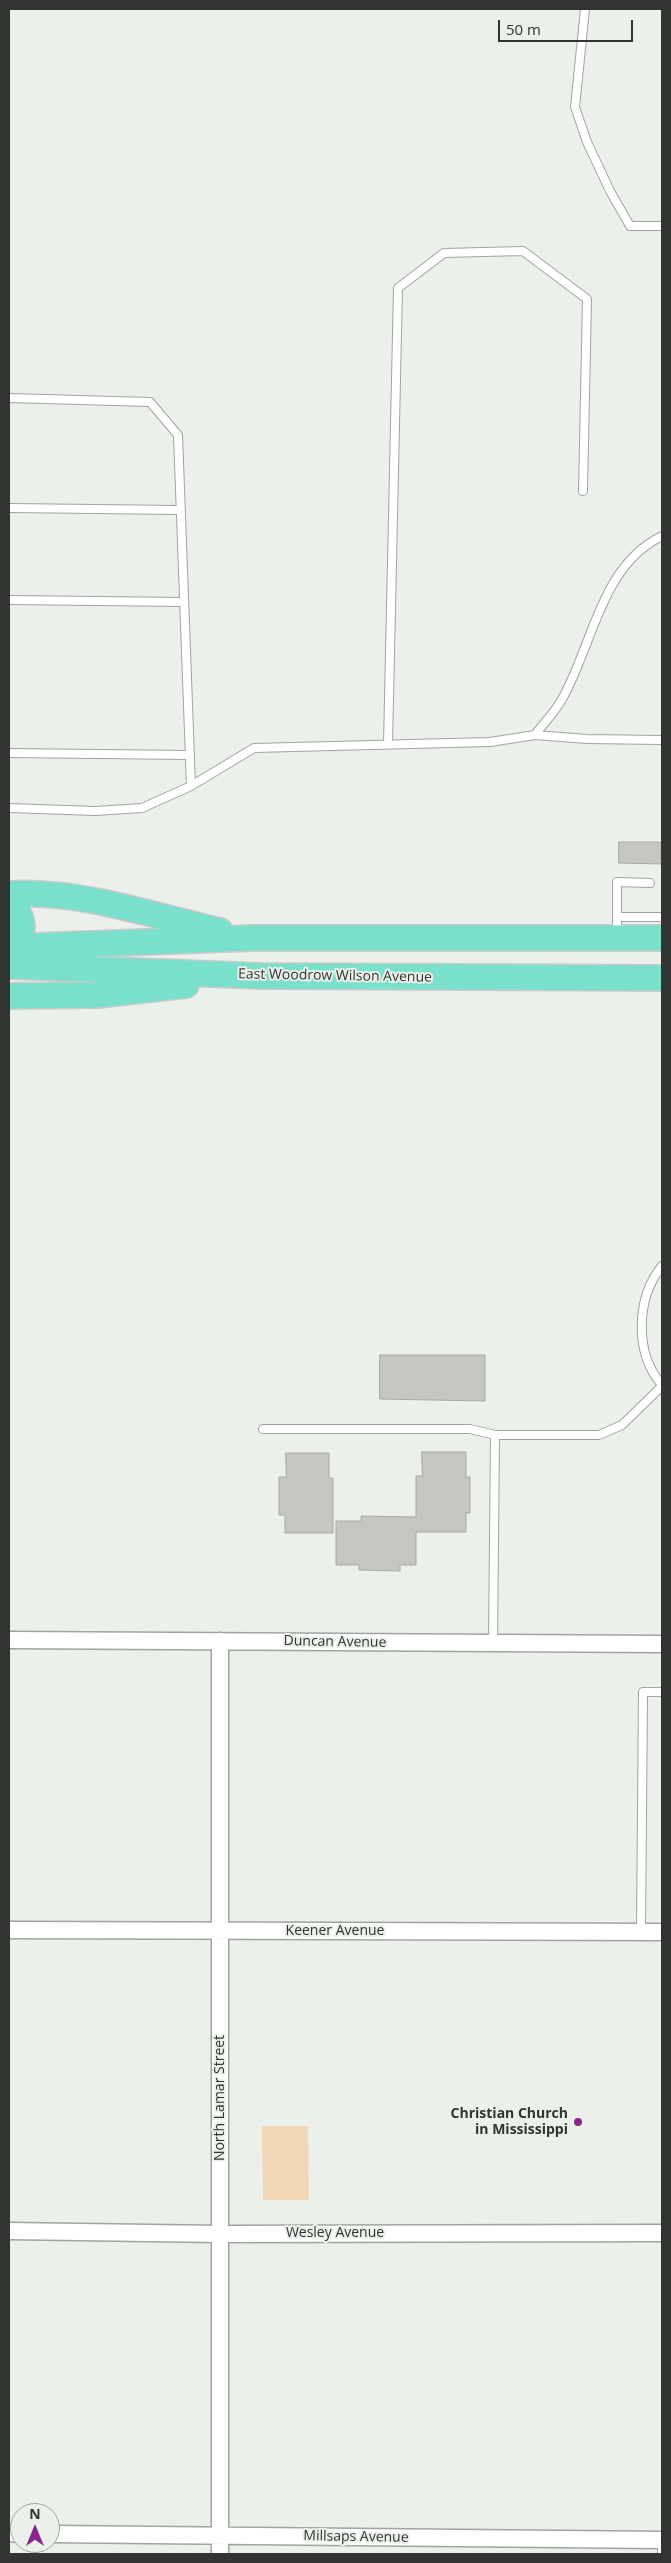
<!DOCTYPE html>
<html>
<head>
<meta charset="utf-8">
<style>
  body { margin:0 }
  #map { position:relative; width:671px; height:2563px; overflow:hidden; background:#ebf0eb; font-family:"Open Sans",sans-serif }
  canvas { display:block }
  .frame { position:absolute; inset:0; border:10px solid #323432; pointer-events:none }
  .north { position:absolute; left:10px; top:2503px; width:50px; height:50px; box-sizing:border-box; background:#ebf0eb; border:1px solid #a1a5a1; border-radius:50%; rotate:0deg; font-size:14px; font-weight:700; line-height:20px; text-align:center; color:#323432 }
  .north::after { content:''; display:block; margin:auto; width:18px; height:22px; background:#8c268d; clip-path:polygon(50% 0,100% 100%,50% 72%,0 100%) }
  .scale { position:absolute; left:498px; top:20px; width:135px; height:22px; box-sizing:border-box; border:2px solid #323432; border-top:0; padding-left:6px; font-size:15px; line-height:18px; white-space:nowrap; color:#323432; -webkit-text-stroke:4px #ebf0eb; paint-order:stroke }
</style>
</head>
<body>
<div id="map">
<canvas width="671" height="2563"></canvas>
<div class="frame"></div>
<div class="north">N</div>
<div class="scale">50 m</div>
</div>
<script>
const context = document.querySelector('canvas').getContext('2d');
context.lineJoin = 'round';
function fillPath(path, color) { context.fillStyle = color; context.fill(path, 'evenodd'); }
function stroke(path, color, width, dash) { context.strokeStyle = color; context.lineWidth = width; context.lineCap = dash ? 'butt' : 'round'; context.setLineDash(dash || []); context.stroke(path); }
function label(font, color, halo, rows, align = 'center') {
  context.font = font + ' "Open Sans",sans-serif'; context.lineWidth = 4; context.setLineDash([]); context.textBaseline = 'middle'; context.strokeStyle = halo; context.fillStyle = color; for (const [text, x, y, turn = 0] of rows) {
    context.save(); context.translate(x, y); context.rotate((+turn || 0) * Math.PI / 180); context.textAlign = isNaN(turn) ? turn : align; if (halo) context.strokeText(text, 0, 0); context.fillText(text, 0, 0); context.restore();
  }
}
const green = new Path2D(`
  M 262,2126 L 308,2126 L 309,2200 L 263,2200 Z`);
const building = new Path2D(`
  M 619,842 L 662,842 L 662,864 L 619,863 Z
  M 380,1355 L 485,1355 L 485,1401 L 380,1399 Z
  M 422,1452 L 466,1452 L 466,1477 L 470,1477 L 470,1513 L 466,1513 L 466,1532 L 416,1532 L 416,1565 L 400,1565 L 400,1571 L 359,1570 L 359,1565 L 336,1565 L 336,1521 L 361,1521 L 361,1516 L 416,1517 L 416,1476 L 422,1476 Z
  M 286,1453 L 329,1453 L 329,1478 L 333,1478 L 333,1533 L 285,1533 L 285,1515 L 279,1515 L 279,1477 L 286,1477 Z`);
const service = new Path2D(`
  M 585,9 L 575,107 L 587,142 L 610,191 L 630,226 L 662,226
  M 9,398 L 150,402 L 178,435 L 191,786
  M 9,508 L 180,510
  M 9,600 L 184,602
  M 535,735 L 587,739 L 662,740
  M 388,744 L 398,288 L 444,253 L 523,251 L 587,299 L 583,491
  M 9,753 L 189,755
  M 9,808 L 95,811 L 142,808 L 191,786 L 254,748 L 490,742 L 535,735 C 543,724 554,713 561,701 C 593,646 600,566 662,536
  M 617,917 L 662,917
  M 617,934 L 617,882 L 650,883
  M 662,1266 C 636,1298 634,1353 662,1385
  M 263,1429 L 470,1429 L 495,1435 L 599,1435 L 622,1425 L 662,1386
  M 493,1644 L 495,1435
  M 641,1932 L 643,1692 L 662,1692
  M 662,2554 L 662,2540`);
const minor = new Path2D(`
  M 9,1640 L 662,1644
  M 9,1930 L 662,1932
  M 9,2231 L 220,2234 L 662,2233
  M 9,2533 L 20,2534
  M 50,2534 L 662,2540
  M 220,2554 L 220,1641`);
const primary = new Path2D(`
  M 9,894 C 80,890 151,915 220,931
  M 9,904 C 19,909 26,926 19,935 C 17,938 12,941 9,943
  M 9,947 L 251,938 L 662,938
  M 9,966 L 261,976 L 662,978
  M 9,996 L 98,995 L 186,985`);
const markers = [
  [578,2122,5,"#8c268d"]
];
const streetNames = [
  ["East Woodrow Wilson Avenue",335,976,1],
  ["Duncan Avenue",335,1642,1],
  ["Keener Avenue",335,1931],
  ["North Lamar Street",220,2098,-90],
  ["Wesley Avenue",335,2233],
  ["Millsaps Avenue",356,2537,1]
];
const poiNames = [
  ["Christian Church",568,2114],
  ["in Mississippi",568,2130]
];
fillPath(green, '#f3d6b5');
fillPath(building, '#c6c6c0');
stroke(building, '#aaaaa4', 1);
stroke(service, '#a0a49f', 10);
stroke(minor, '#a0a49f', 19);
stroke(primary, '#cacaca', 28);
stroke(service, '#fff', 8);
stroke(minor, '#fff', 16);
stroke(primary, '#79e0cc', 25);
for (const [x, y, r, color] of markers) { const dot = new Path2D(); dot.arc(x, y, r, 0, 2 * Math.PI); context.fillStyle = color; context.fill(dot); stroke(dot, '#ebf0eb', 2); }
label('14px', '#323432', '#ebf0eb', streetNames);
label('bold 14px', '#323432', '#ebf0eb', poiNames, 'right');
</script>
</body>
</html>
